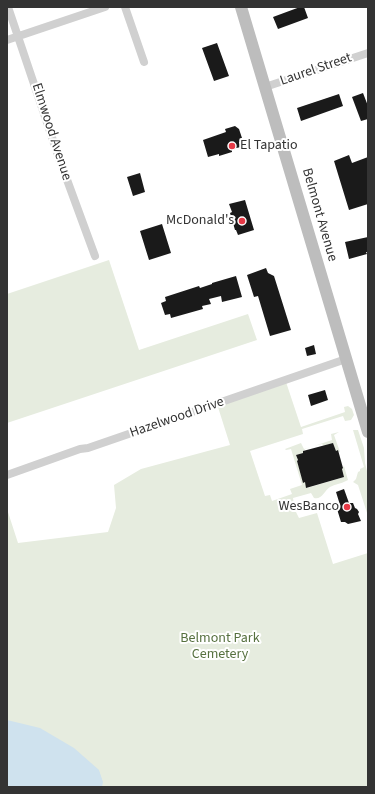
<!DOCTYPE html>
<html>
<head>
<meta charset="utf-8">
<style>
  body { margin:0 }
  #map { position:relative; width:375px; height:794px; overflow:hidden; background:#fff; font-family:"Source Sans 3",sans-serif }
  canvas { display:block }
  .frame { position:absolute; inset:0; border:8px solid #333; pointer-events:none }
</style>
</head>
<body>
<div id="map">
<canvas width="375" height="794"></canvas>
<div class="frame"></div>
</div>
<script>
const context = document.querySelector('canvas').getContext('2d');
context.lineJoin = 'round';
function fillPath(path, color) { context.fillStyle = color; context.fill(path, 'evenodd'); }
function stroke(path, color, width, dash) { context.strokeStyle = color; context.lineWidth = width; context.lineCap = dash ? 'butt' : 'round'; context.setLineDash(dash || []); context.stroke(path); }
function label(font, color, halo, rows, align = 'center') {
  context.font = font + ' "Source Sans 3",sans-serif'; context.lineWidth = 4; context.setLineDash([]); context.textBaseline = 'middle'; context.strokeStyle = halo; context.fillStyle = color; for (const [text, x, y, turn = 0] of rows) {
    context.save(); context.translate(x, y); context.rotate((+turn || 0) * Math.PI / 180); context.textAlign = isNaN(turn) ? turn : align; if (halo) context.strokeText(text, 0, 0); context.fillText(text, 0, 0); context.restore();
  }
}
const green = new Path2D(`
  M 109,260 L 139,350 L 248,314 L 257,340 L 7,423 L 7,294 Z
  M 286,382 L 301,427 L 345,412 L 344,407 L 348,406 L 352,409 L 354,415 L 351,420 L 345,421 L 343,416 L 302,429 L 303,434 L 250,451 L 265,496 L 270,495 L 272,501 L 292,494 L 290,489 L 302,485 L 291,449 L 286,450 L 285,449 L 301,443 L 304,449 L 311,447 L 305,449 L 303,453 L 296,455 L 298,460 L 297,461 L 303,482 L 305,482 L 307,488 L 344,477 L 342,469 L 344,466 L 348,480 L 346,481 C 341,484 335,484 330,487 C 324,491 322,500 314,498 L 311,493 L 293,498 L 294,505 L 290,507 L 292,512 L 296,512 L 299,518 L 317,513 L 333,564 L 368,553 L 368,787 L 7,787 L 7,509 L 18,543 L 108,532 L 116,508 L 114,485 L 141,469 L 230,445 L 217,404 Z
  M 357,430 L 358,430 L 364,448 L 365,463 L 368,475 L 368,516 L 358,485 L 353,482 L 356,479 L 358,472 L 360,471 L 360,469 L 364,467 L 353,430 Z
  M 339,432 L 334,435 L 340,452 L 336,451 L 333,443 L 324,446 L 322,444 L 314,446 L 332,440 L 331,434 Z`);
const water = new Path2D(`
  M 7,720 L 40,728 L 74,748 L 99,770 L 103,782 L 102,787 L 7,787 Z`);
const building = new Path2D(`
  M 300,7 L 304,7 L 308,18 L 278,29 L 273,17 Z
  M 217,43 L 229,76 L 214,81 L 202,48 Z
  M 363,93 L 368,106 L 368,119 L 361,121 L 352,97 Z
  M 339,94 L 343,106 L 301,121 L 297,108 Z
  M 235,126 L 239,129 L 243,141 L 239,142 L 241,147 L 232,149 L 232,152 L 219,156 L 219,154 L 208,157 L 203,140 L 226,132 L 225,129 Z
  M 349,155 L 352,163 L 368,157 L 368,204 L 349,210 L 334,161 Z
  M 140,173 L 145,192 L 133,196 L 127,177 Z
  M 245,200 L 254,230 L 238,235 L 236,230 L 235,230 L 230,213 L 232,212 L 229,204 Z
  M 162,224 L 171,253 L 149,260 L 140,231 Z
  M 368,237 L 368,252 L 366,252 L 367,254 L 349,259 L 345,242 Z
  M 266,268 L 268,273 L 274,276 L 291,330 L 270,336 L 258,296 L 254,297 L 247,275 Z
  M 236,276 L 242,297 L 222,302 L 221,296 L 209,299 L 211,304 L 202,306 L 203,309 L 171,318 L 170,314 L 165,315 L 161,303 L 166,301 L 165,297 L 199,286 L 200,288 L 212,284 L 212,283 Z
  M 314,345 L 316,354 L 307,356 L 305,348 Z
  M 325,390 L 328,400 L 311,406 L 308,395 Z
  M 333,443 L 336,451 L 338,450 L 343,468 L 342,469 L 344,477 L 306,488 L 305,482 L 303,483 L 297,461 L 298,460 L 296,455 L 303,453 L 303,451 Z
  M 344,489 L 349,503 L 353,503 L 355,508 L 357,509 L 359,512 L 358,514 L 361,521 L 348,524 L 345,522 L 341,522 L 337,509 L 340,505 L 336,492 Z`);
const street = new Path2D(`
  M 8,7 L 59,158 L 95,256
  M 125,7 L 144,62
  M 7,40 L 105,7
  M 265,87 L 368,53
  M 7,475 L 80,449 L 88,448 L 346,359`);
const secondary = new Path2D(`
  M 241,7 L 368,432`);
const markers = [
  [232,146,4,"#e63946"],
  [242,221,4,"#e63946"],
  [347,507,4,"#e63946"]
];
const streetNames = [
  ["Laurel Street",316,70,-19],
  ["Elmwood Avenue",51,132,72],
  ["Belmont Avenue",319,215,74],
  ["Hazelwood Drive",177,418,-19]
];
const poiNames = [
  ["El Tapatio",240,146,"left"],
  ["McDonald's",234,221],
  ["WesBanco",339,507]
];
const parkNames = [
  ["Belmont Park",220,639],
  ["Cemetery",220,655]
];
fillPath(green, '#e6ecdf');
fillPath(water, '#cfe2ee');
fillPath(building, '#1a1a1a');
stroke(street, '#d0d0d0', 8);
stroke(secondary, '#bdbdbd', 12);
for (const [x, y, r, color] of markers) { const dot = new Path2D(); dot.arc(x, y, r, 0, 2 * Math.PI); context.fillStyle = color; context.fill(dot); stroke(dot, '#fff', 1.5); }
label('14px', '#333', '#fff', streetNames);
label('14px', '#333', '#fff', poiNames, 'right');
label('14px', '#56703f', '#fff', parkNames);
</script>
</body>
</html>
